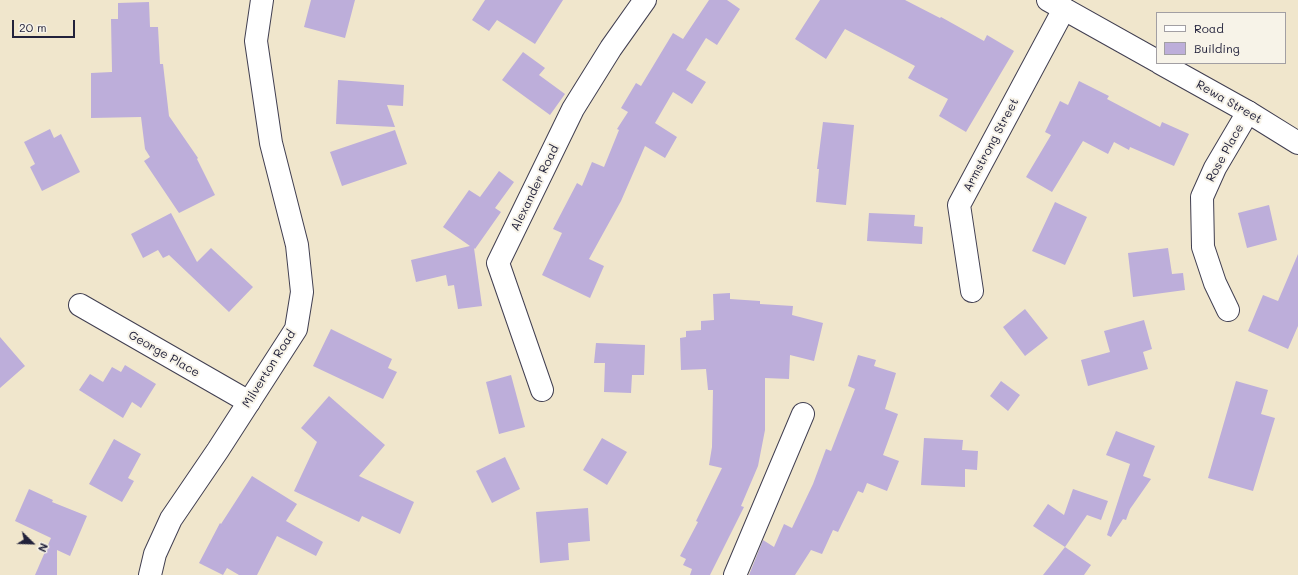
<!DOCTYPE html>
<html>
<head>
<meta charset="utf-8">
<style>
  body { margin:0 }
  #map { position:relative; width:1298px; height:575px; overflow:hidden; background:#f0e6cc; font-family:Mali,sans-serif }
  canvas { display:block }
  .legend { position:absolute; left:1156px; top:12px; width:130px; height:52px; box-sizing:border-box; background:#f7f3e8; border:1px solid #a29fa3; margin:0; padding:5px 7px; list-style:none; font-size:12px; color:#22223b }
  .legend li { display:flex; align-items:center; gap:8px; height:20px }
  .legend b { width:20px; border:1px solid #a29fa3 }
  .north { position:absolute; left:12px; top:523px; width:40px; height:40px; -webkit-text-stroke:3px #f7f3e8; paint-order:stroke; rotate:113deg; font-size:11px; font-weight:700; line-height:16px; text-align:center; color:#22223b }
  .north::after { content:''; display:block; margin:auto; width:14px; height:18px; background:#22223b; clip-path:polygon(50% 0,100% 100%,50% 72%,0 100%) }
  .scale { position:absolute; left:12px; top:20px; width:63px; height:18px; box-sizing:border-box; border:2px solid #22223b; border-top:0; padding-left:5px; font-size:12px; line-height:14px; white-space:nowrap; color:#22223b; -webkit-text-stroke:3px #f7f3e8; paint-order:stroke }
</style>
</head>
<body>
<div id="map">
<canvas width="1298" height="575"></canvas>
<ul class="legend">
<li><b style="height:5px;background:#fff"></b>Road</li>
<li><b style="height:11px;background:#bdaeda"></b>Building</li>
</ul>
<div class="north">N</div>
<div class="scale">20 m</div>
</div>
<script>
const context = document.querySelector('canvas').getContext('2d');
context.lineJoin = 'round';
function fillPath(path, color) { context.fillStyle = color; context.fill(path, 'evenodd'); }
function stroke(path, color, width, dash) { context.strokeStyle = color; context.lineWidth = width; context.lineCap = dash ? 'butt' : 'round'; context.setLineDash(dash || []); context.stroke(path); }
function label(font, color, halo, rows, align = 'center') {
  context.font = font + ' Mali,sans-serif'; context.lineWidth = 4; context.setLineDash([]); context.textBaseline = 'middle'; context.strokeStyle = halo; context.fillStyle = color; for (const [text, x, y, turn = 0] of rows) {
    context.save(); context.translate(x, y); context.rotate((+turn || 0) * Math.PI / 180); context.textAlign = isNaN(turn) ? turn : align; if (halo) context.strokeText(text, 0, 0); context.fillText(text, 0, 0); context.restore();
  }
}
const building = new Path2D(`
  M 311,0 L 355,0 L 345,38 L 304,27 Z
  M 485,0 L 563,0 L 535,44 L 497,20 L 489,31 L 472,20 Z
  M 709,0 L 727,0 L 740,9 L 717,45 L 706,38 L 686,70 L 706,82 L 692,104 L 673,92 L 655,123 L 677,137 L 665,158 L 645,146 L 621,201 L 589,259 L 604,266 L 590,298 L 542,275 L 562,233 L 553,229 L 577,183 L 582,186 L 592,162 L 604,167 L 619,130 L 617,129 L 628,112 L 621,108 L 636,83 L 641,86 L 673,33 L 683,39 Z
  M 820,0 L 905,0 L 940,18 L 941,17 L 984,41 L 987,35 L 1014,51 L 966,132 L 939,116 L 948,99 L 908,78 L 915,66 L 845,29 L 826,59 L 795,39 Z
  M 149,2 L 150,27 L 158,27 L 160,64 L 163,64 L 169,116 L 198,158 L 197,159 L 215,195 L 179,213 L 144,161 L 150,157 L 145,149 L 141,117 L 91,118 L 91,73 L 112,72 L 111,19 L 118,19 L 118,3 Z
  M 523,52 L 545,68 L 539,75 L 565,94 L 550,115 L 502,80 Z
  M 338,80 L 404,85 L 403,106 L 387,105 L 395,127 L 336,124 Z
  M 1079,81 L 1109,96 L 1107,99 L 1160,127 L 1162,122 L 1189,134 L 1174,166 L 1130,147 L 1129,150 L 1114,142 L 1108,154 L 1083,141 L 1052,192 L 1026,177 L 1051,135 L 1045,132 L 1060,101 L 1068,105 Z
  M 823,122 L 854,125 L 846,205 L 816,202 L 819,169 L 817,169 Z
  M 50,129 L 54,138 L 61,134 L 80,172 L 42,191 L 30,167 L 35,164 L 24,142 Z
  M 395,130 L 407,164 L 342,186 L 330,152 Z
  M 499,171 L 514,182 L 495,208 L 501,212 L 475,249 L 474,248 L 482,306 L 458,309 L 454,285 L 448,286 L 446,275 L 416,282 L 411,260 L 470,246 L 443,227 L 469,190 L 480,197 Z
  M 1055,202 L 1087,217 L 1065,265 L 1032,251 Z
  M 1269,205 L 1277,240 L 1247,248 L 1238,213 Z
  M 171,213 L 197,262 L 211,248 L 253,287 L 229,312 L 169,255 L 163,258 L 158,250 L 143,258 L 131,234 Z
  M 869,213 L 915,215 L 914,226 L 923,227 L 922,244 L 867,241 Z
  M 1168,248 L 1172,274 L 1183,273 L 1185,290 L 1133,297 L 1128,253 Z
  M 1298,254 L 1298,326 L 1288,349 L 1248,331 L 1263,295 L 1278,301 Z
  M 730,293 L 730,299 L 760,301 L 760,304 L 793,306 L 792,315 L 823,323 L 814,361 L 790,355 L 789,379 L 765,378 L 765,430 L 758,466 L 741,506 L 744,507 L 710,575 L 690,575 L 692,569 L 683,565 L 686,559 L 680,556 L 698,522 L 696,521 L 722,468 L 709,465 L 712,447 L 713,390 L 708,390 L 706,369 L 681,370 L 680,338 L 686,337 L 686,331 L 701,330 L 701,321 L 714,320 L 713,294 Z
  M 1025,309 L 1048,338 L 1025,356 L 1003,327 Z
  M 1144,320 L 1152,349 L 1143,352 L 1148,369 L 1088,386 L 1081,360 L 1110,352 L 1104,331 Z
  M 331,329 L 392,359 L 388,368 L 397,372 L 383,399 L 313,366 Z
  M 0,337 L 25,366 L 0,388 Z
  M 596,343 L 645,345 L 644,375 L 632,375 L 631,393 L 604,392 L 605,363 L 594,363 Z
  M 858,355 L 876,360 L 874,366 L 896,373 L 885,409 L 898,414 L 883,455 L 899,461 L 887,491 L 867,483 L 863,493 L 858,491 L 838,532 L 833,530 L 822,554 L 811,550 L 795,575 L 749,575 L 763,540 L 774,547 L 784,524 L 792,528 L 813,484 L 826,449 L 831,451 L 855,389 L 848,386 Z
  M 125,365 L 156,384 L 141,408 L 132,402 L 123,418 L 79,390 L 90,374 L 103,382 L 112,367 L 121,372 Z
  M 511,375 L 525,427 L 499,434 L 486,382 Z
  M 1001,381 L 1020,395 L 1008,411 L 990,396 Z
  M 1236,381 L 1268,390 L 1261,414 L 1275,418 L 1253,491 L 1208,478 Z
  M 329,396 L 385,445 L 359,476 L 414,502 L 400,534 L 362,516 L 359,522 L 294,491 L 317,442 L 301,428 Z
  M 1116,431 L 1155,446 L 1143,476 L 1151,479 L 1130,509 L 1126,520 L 1123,519 L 1111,537 L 1107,535 L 1130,464 L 1106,455 Z
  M 602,438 L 627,452 L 607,485 L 583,470 Z
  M 924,438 L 963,440 L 962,450 L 978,451 L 977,470 L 965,469 L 965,487 L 921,485 Z
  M 114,439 L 141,454 L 128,478 L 134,481 L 122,502 L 89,484 Z
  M 505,457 L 520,489 L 492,503 L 476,471 Z
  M 252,476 L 297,504 L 286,521 L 323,542 L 316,556 L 277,536 L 257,575 L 239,575 L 227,568 L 223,575 L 199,563 L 220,523 L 221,524 Z
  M 29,489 L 53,500 L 52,502 L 87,516 L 70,556 L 57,550 L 57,575 L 35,575 L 51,538 L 15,521 Z
  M 1073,489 L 1108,501 L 1101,520 L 1087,515 L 1065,547 L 1033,526 L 1048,504 L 1064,515 Z
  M 588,508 L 590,541 L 568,543 L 569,560 L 540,563 L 536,512 Z
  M 1065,547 L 1091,565 L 1084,575 L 1043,575 Z`);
const minor = new Path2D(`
  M 972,291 L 959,205 L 1064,9
  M 80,305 L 249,402
  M 1228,310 L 1215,283 L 1203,247 L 1202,197 L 1215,168 L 1248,112
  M 542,390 L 498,263 L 573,109 L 611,48 L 645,0
  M 735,575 L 803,414`);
const major = new Path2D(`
  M 1048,0 L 1157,61
  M 1160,63 L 1248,112 L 1298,143
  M 150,575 L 155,554 L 171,519 L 218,450 L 296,329 L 302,292 L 297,245 L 271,143 L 256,41 L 262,0`);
const streetNames = [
  ["Rewa Street",1229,102,30],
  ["Armstrong Street",991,145,-62],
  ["Rose Place",1225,153,-61],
  ["Alexander Road",535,188,-64],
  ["George Place",164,354,30],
  ["Milverton Road",269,369,-58]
];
fillPath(building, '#bdaeda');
stroke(minor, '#413f51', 24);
stroke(major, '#413f51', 24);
stroke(minor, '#fff', 22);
stroke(major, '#fff', 22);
label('12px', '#22223b', '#f7f3e8', streetNames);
</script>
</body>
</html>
